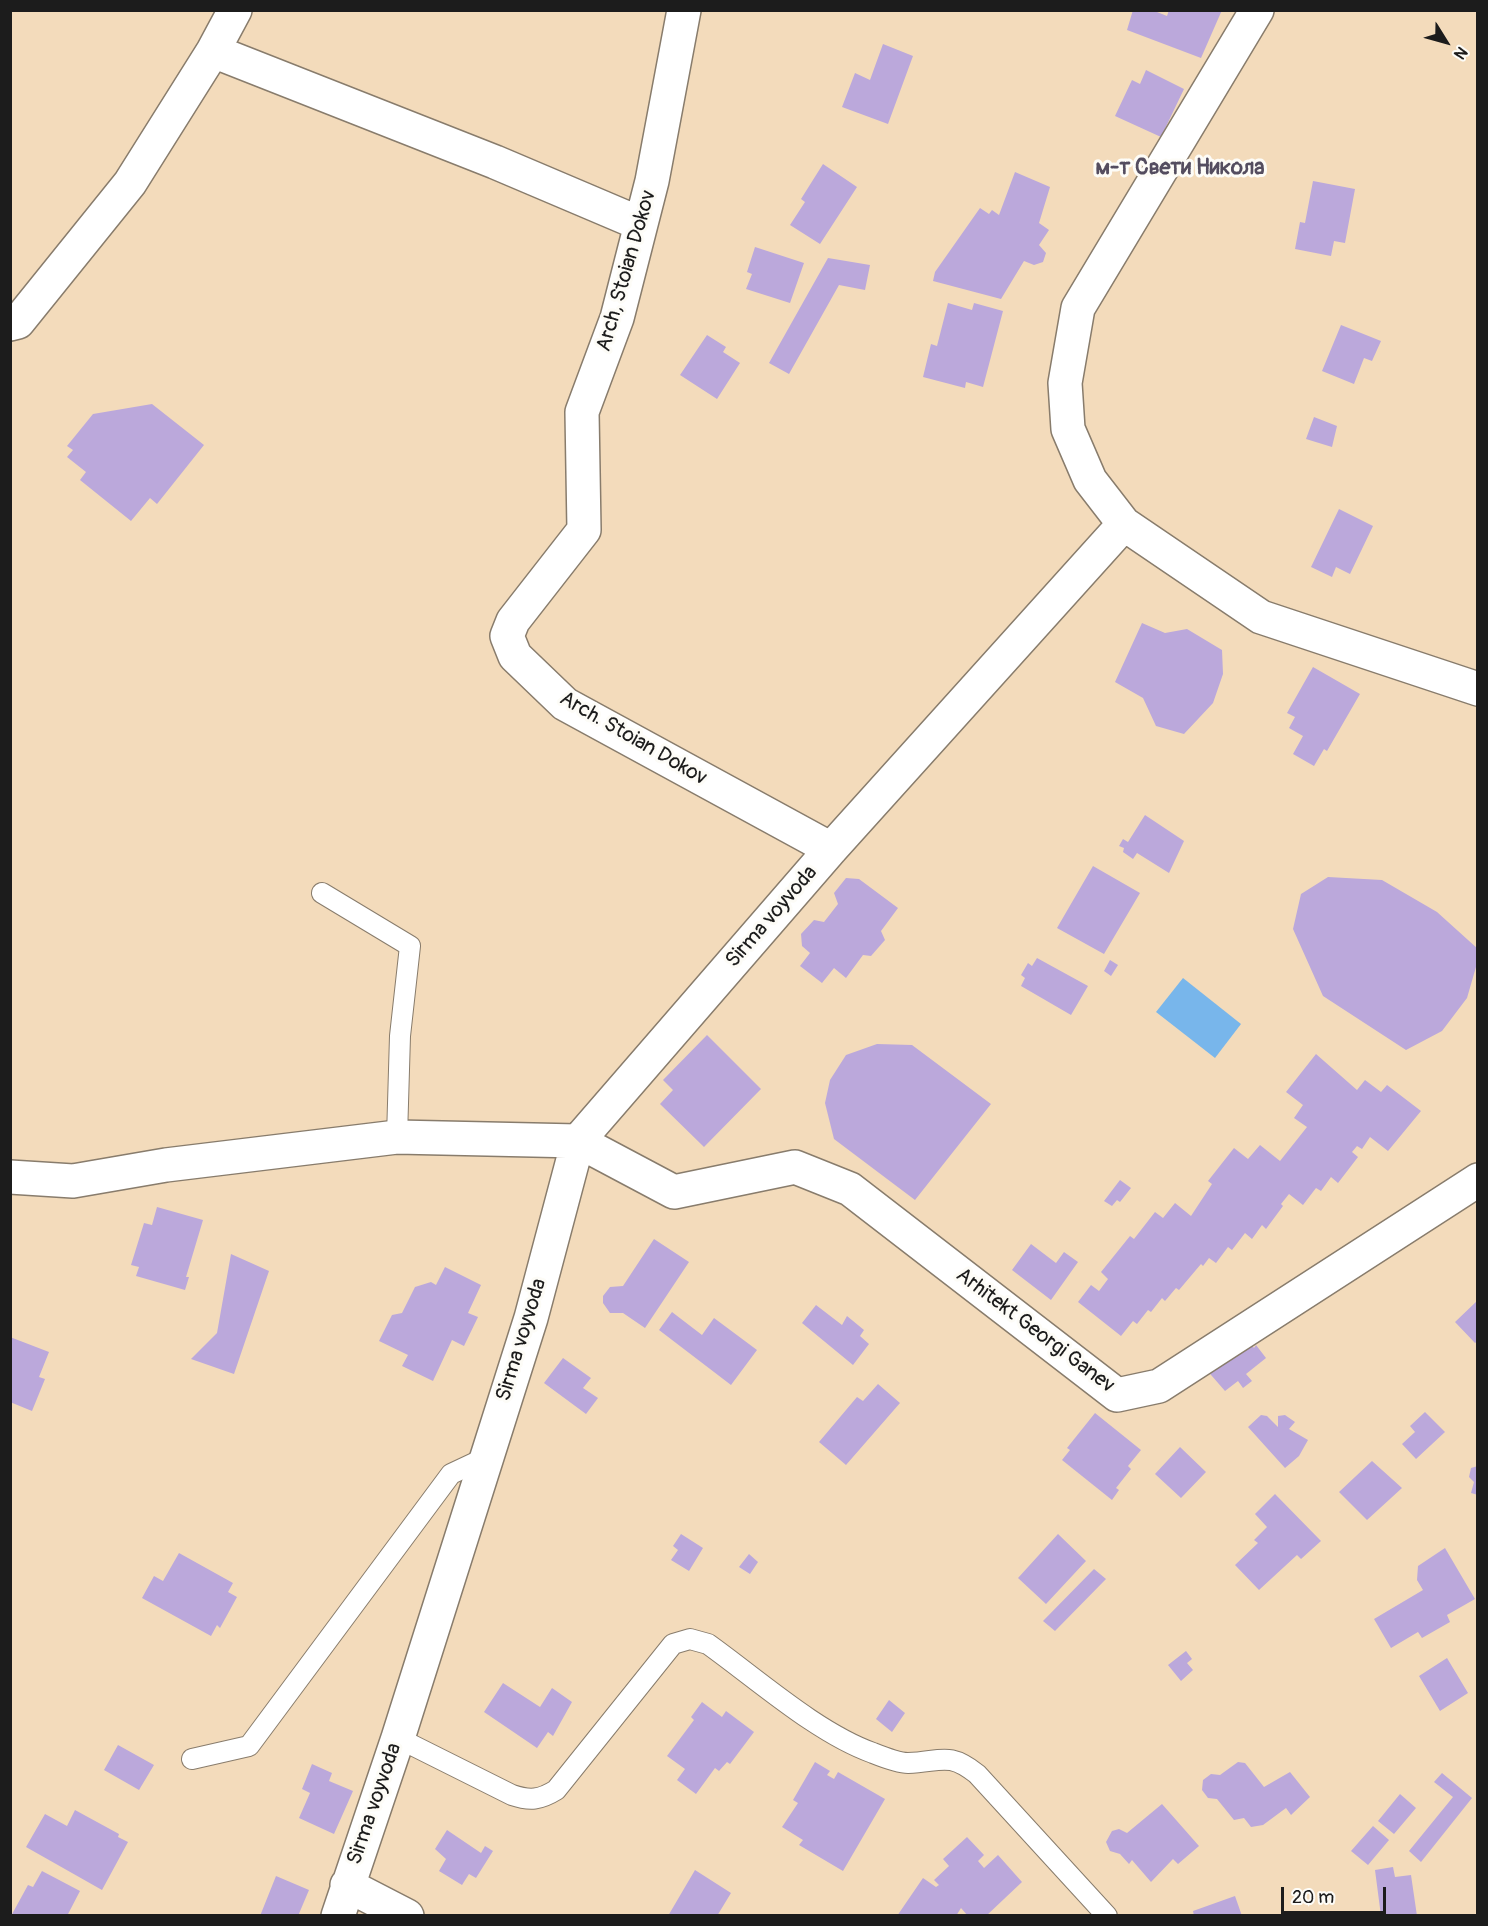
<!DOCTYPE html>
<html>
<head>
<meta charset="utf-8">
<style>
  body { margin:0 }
  #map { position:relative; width:1488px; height:1926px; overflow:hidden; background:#f3dbbb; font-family:Pangolin,sans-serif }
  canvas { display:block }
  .frame { position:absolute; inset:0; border:12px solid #1c1c1c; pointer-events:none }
  .north { position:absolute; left:1416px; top:12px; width:60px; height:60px; -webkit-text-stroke:4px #fdfcf7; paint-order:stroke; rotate:127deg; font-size:16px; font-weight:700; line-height:24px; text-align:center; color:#1c1c1c }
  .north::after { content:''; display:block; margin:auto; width:21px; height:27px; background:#1c1c1c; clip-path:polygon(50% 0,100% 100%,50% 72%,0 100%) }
  .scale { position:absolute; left:1281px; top:1887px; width:105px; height:27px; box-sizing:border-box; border:3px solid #1c1c1c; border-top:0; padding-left:8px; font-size:18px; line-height:21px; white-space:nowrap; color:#1c1c1c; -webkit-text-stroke:4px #fdfcf7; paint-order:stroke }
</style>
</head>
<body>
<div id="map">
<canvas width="1488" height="1926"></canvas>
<div class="frame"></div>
<div class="north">N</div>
<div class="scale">20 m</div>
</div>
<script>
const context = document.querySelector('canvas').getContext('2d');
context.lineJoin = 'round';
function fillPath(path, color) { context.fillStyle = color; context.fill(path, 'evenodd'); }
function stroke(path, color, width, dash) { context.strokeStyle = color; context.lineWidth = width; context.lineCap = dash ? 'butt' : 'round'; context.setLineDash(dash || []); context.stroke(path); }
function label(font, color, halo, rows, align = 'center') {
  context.font = font + ' Pangolin,sans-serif'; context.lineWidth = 6; context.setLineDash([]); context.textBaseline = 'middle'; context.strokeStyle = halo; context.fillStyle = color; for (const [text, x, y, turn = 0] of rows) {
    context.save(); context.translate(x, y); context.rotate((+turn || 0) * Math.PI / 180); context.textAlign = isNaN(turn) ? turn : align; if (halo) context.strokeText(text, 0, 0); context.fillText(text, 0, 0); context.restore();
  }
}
const water = new Path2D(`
  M 1183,978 L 1241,1024 L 1215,1058 L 1156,1012 Z`);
const building = new Path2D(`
  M 1133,10 L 1152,10 L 1167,16 L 1169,10 L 1222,10 L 1201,58 L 1127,30 Z
  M 883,44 L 913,56 L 888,124 L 842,107 L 855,73 L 870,80 Z
  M 1146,70 L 1184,89 L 1161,137 L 1115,116 L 1132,80 L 1140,84 Z
  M 823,164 L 857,187 L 820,244 L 790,225 L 805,202 L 801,199 Z
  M 1015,172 L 1050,187 L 1039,223 L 1049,230 L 1039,245 L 1046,253 L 1043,262 L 1034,265 L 1024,261 L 1001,299 L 933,281 L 935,272 L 980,208 L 989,214 L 992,210 L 999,215 Z
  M 1313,181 L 1355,189 L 1345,243 L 1334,241 L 1331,256 L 1295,249 L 1300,222 L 1305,223 Z
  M 755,247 L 804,263 L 790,303 L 746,289 L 752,274 L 747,272 Z
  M 828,258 L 870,265 L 865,290 L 839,285 L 789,374 L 769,363 Z
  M 948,303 L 972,310 L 974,303 L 1003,311 L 983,387 L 966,382 L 965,388 L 923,377 L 931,344 L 937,346 Z
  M 1341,325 L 1381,341 L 1372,361 L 1364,358 L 1354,384 L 1322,371 Z
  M 707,335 L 726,347 L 723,352 L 740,363 L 717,399 L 680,375 Z
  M 152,404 L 204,445 L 157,504 L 150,498 L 131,521 L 80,480 L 86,472 L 67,457 L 73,450 L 67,446 L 93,414 Z
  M 1314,417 L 1337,426 L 1332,447 L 1306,439 Z
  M 1339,509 L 1373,526 L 1350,574 L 1336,567 L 1332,577 L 1311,567 Z
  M 1142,623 L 1165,633 L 1187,629 L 1222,650 L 1223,674 L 1213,703 L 1184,734 L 1156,726 L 1143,698 L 1115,682 Z
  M 1313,667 L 1360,694 L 1327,751 L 1324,749 L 1314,766 L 1293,754 L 1303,736 L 1289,728 L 1295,717 L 1287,713 Z
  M 1145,815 L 1184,841 L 1169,873 L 1137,853 L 1133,859 L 1123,852 L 1124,848 L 1119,846 L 1123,839 L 1128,842 Z
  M 1093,866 L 1140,893 L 1104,954 L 1057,928 Z
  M 1328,877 L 1382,880 L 1437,912 L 1478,949 L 1478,960 L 1467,998 L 1442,1031 L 1406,1050 L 1323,996 L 1293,929 L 1301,894 Z
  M 846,878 L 859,879 L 898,908 L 881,931 L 885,940 L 871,956 L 863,955 L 846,978 L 834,968 L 822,983 L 800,966 L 810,953 L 802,946 L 801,934 L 814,920 L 824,922 L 838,904 L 834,893 Z
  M 1037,958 L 1088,986 L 1071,1015 L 1021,986 L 1025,978 L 1021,975 L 1028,963 L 1032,966 Z
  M 1110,960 L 1118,965 L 1111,976 L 1104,971 Z
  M 707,1035 L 761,1089 L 704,1147 L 660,1104 L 673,1090 L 663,1080 Z
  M 877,1044 L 912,1045 L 991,1104 L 915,1200 L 834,1139 L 825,1103 L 830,1080 L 846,1055 Z
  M 1316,1054 L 1357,1090 L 1365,1080 L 1381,1092 L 1387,1085 L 1421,1111 L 1388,1151 L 1370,1137 L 1362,1149 L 1357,1146 L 1352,1152 L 1358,1157 L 1338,1183 L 1331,1177 L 1321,1191 L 1316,1188 L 1303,1205 L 1289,1194 L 1281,1204 L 1283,1206 L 1266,1229 L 1262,1225 L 1252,1239 L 1245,1233 L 1232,1250 L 1228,1247 L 1216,1263 L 1209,1258 L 1203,1266 L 1201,1264 L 1179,1290 L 1176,1288 L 1165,1301 L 1162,1298 L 1151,1312 L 1148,1310 L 1137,1324 L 1133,1321 L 1121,1336 L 1078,1302 L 1091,1285 L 1099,1291 L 1108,1279 L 1101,1272 L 1130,1236 L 1134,1239 L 1155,1212 L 1163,1218 L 1175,1203 L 1191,1216 L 1212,1184 L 1208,1181 L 1234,1148 L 1248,1159 L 1260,1145 L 1280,1161 L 1307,1127 L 1294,1118 L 1303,1105 L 1286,1092 Z
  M 1120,1180 L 1131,1188 L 1120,1202 L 1117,1200 L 1112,1206 L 1104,1201 Z
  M 157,1207 L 203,1220 L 186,1277 L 189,1277 L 185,1290 L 136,1276 L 139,1267 L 131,1265 L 144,1223 L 152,1225 Z
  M 654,1239 L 689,1262 L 645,1328 L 623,1313 L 610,1313 L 603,1303 L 603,1296 L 610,1287 L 623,1286 Z
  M 1031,1244 L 1056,1263 L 1064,1252 L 1078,1262 L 1051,1300 L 1012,1270 Z
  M 231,1254 L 269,1271 L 234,1374 L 191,1359 L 217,1333 Z
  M 445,1267 L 481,1285 L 468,1313 L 478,1317 L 464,1346 L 452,1340 L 433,1381 L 402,1366 L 408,1355 L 379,1341 L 392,1315 L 402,1313 L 415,1287 L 431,1282 L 436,1285 Z
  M 1478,1300 L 1478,1341 L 1475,1343 L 1455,1322 Z
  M 816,1305 L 842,1325 L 847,1316 L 864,1330 L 860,1336 L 869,1344 L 853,1365 L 802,1323 Z
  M 672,1312 L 702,1335 L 714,1318 L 757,1350 L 731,1385 L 659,1330 Z
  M 10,1337 L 49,1352 L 39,1377 L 45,1379 L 32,1411 L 10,1402 Z
  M 1245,1337 L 1254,1348 L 1256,1345 L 1266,1358 L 1246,1374 L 1252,1381 L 1243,1388 L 1238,1381 L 1225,1391 L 1205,1368 Z
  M 563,1358 L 591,1378 L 583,1388 L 598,1398 L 586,1414 L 544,1383 Z
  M 878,1384 L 900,1403 L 846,1465 L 819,1442 L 857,1397 L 863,1401 Z
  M 1425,1412 L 1445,1432 L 1416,1459 L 1402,1444 L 1415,1432 L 1410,1426 Z
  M 1095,1413 L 1141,1450 L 1128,1466 L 1131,1469 L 1116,1488 L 1119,1490 L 1112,1500 L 1062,1460 L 1070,1450 L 1067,1448 Z
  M 1261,1415 L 1267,1416 L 1278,1427 L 1278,1416 L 1285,1415 L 1295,1422 L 1289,1429 L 1308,1440 L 1299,1456 L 1285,1468 L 1248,1427 Z
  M 1180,1447 L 1206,1472 L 1181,1498 L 1155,1474 Z
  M 1372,1461 L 1402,1488 L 1367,1520 L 1339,1492 Z
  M 1478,1466 L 1478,1495 L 1471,1493 L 1474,1482 L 1469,1477 L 1471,1468 Z
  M 1275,1494 L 1321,1541 L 1301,1559 L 1297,1555 L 1259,1590 L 1235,1565 L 1258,1543 L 1254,1540 L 1267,1527 L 1255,1514 Z
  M 681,1534 L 703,1548 L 689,1571 L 671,1560 L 678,1550 L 673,1546 Z
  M 1058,1534 L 1086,1561 L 1046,1604 L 1018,1578 Z
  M 1445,1548 L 1475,1599 L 1447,1615 L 1450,1622 L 1422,1638 L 1418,1632 L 1391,1648 L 1374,1619 L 1423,1590 L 1417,1580 L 1418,1566 Z
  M 179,1553 L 233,1583 L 228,1592 L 237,1597 L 220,1628 L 217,1625 L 211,1636 L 142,1598 L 154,1576 L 163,1581 Z
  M 749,1554 L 758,1562 L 750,1574 L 739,1567 Z
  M 1094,1569 L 1106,1579 L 1055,1631 L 1043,1621 Z
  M 1186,1651 L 1192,1659 L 1187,1663 L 1193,1670 L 1181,1681 L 1168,1665 Z
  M 1447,1658 L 1468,1693 L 1440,1711 L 1419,1676 Z
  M 503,1683 L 540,1707 L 552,1688 L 572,1702 L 553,1736 L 548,1732 L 537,1748 L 484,1712 Z
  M 889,1700 L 905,1713 L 892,1732 L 876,1719 Z
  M 702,1702 L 722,1717 L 726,1711 L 754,1732 L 730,1764 L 727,1762 L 719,1771 L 715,1768 L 696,1794 L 677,1780 L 685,1769 L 667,1756 L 694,1720 L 691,1717 Z
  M 118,1745 L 154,1765 L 139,1790 L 104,1770 Z
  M 815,1762 L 830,1771 L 827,1775 L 834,1779 L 838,1772 L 885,1799 L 843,1871 L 799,1845 L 803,1840 L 782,1827 L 798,1803 L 793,1800 Z
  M 1238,1762 L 1245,1763 L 1264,1787 L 1290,1772 L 1310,1797 L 1291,1815 L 1286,1808 L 1263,1825 L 1251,1827 L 1244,1818 L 1234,1820 L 1217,1799 L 1208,1798 L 1202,1790 L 1203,1780 L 1211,1774 L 1220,1775 Z
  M 312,1764 L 332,1773 L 329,1781 L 353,1791 L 334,1834 L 299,1818 L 310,1793 L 302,1789 Z
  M 1442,1773 L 1472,1798 L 1421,1862 L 1409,1851 L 1453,1797 L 1434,1782 Z
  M 1400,1794 L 1416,1808 L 1394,1834 L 1378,1821 Z
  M 1162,1804 L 1199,1846 L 1178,1864 L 1173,1859 L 1151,1882 L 1132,1860 L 1129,1864 L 1120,1854 L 1110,1851 L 1106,1842 L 1112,1831 L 1119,1829 L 1127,1833 Z
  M 75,1810 L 119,1834 L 118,1837 L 128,1842 L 102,1890 L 26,1847 L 45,1814 L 67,1826 Z
  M 1373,1826 L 1389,1840 L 1368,1865 L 1351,1851 Z
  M 447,1830 L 481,1853 L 485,1846 L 493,1851 L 476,1878 L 469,1874 L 462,1885 L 439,1871 L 446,1859 L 435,1849 Z
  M 967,1837 L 984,1855 L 978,1861 L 984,1868 L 998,1855 L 1022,1882 L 986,1916 L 968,1916 L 961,1908 L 956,1916 L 897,1916 L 923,1878 L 936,1887 L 939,1885 L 934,1880 L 949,1866 L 943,1859 Z
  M 1393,1867 L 1395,1877 L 1411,1875 L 1417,1916 L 1381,1916 L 1375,1870 Z
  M 695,1870 L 731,1893 L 717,1916 L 668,1916 Z
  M 42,1871 L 80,1891 L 67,1916 L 11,1916 L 28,1885 L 33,1887 Z
  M 276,1876 L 309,1890 L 298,1916 L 260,1916 Z
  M 1235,1896 L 1242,1916 L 1194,1916 L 1193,1911 Z`);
const service = new Path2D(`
  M 322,893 L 410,946 L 400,1036 L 397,1137
  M 398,1738 L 512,1795 C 530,1801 540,1800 556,1790 L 673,1644 L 690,1639 L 708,1644 C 757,1679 817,1733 873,1753 C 883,1757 898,1763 908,1763 C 941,1762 948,1751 977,1774 L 1107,1916
  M 192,1759 L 249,1746 L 451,1474 L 485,1458`);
const minor = new Path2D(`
  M 684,10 L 652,181 L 617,318 L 582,412 L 584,530 L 513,621 L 507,636 L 515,656 L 565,704 L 831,849
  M 213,51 L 495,162 L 641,224
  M 10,324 L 18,322 L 130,183 L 213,51 L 235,10
  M 1124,524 L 1261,617 L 1478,689
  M 10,1177 L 73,1181 L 166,1165 L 397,1137 L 578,1141 L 674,1192 L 795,1167 L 850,1189 L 1117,1395 L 1159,1386 L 1478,1180
  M 347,1885 L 407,1916
  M 338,1916 L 398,1738 L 531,1318 L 578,1141 L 831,849 L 1124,524 L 1090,480 L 1068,429 L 1065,383 L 1078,308 L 1257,10`);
const streetNames = [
  ["Arch, Stoian Dokov",627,271,-74],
  ["Arch. Stoian Dokov",633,739,30],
  ["Sirma voyvoda",772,917,-49],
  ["Arhitekt Georgi Ganev",1035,1331,37],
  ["Sirma voyvoda",522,1340,-73],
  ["Sirma voyvoda",375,1804,-71]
];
const neighbourhoodNames = [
  ["м-т Свети Никола",1180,168]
];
fillPath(water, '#78b6eb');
fillPath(building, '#bba8db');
stroke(service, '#887c6c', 22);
stroke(minor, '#887c6c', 36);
stroke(service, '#fff', 20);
stroke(minor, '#fff', 33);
label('21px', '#1c1c1c', '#fdfcf7', streetNames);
label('bold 22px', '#544d5f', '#fdfcf7', neighbourhoodNames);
</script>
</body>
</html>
